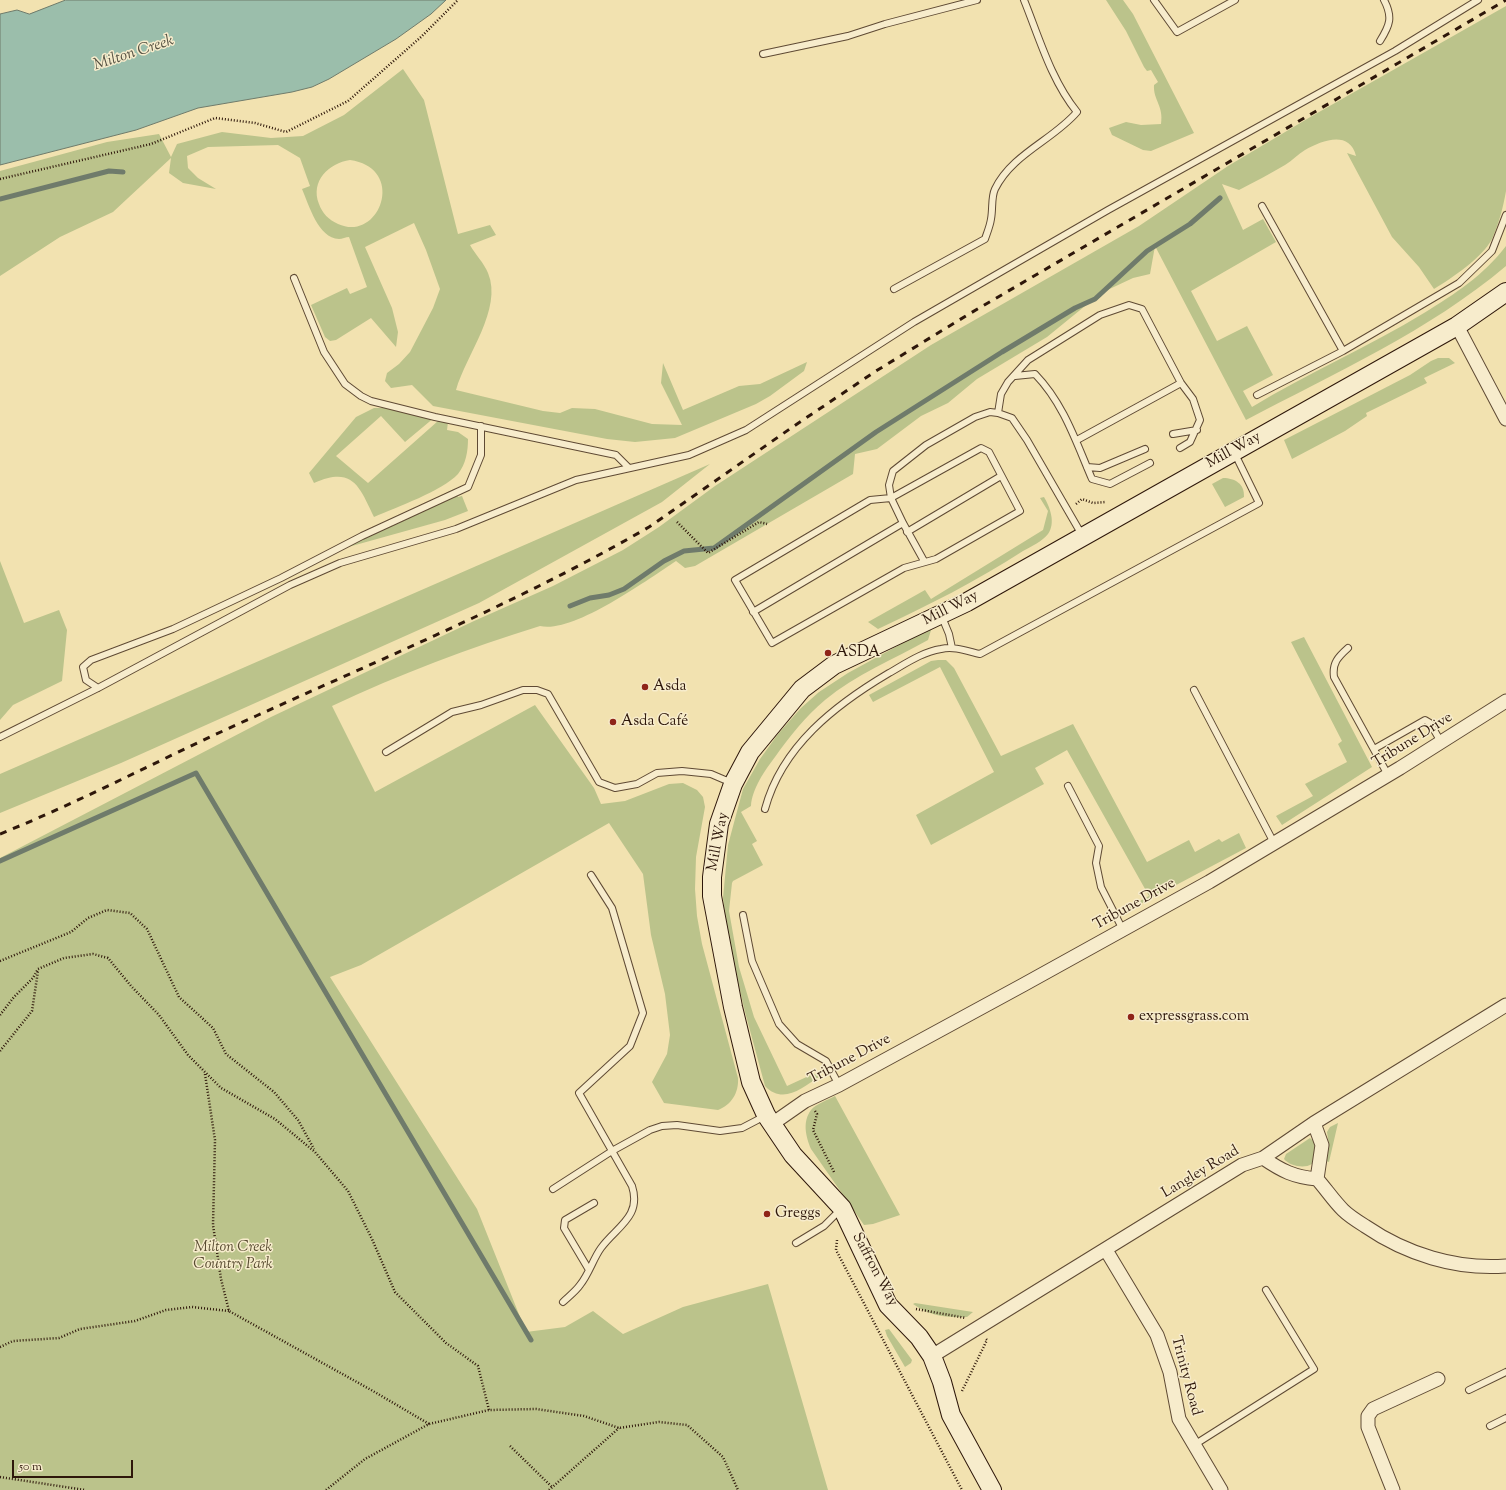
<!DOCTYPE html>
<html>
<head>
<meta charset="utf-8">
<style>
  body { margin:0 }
  #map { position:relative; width:1506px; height:1490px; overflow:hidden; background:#f2e2b0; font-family:"Sorts Mill Goudy",serif }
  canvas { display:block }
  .scale { position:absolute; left:12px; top:1460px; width:121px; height:18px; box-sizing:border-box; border:2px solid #2e170a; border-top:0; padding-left:5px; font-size:12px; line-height:14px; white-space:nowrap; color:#2e170a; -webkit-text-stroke:3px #f7eccc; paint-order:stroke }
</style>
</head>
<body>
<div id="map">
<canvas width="1506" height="1490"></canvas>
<div class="scale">50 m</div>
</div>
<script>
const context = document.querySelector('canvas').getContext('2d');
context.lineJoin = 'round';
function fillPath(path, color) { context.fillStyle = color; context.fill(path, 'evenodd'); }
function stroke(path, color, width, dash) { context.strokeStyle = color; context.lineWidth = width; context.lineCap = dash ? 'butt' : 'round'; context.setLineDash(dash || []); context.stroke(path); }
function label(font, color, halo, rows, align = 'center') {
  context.font = font + ' "Sorts Mill Goudy",serif'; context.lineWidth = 3; context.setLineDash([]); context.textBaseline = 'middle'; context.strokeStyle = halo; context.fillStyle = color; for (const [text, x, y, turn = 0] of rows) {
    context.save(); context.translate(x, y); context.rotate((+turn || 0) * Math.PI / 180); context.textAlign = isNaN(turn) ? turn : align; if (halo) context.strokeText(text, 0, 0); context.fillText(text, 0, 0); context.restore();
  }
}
const green = new Path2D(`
  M 1106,0 L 1123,0 L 1133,14 L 1194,133 L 1151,151 L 1143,150 L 1112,135 L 1109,128 L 1126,122 L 1141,125 L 1161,124 C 1164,106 1153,100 1154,85 L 1158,82 L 1151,70 L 1147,71 L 1144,67 L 1126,31 Z
  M 1506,6 L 1506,191 C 1503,208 1499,223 1492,239 C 1482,258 1452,278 1434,289 L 1419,267 L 1392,237 L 1347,153 L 1356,156 C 1350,130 1322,140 1305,150 C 1298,154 1292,161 1285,165 C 1270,174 1254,182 1239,190 L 1222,184 L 1243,230 L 1263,219 L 1276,242 L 1191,291 L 1217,341 L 1247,326 L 1273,375 L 1243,391 L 1252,407 C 1308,373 1368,347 1424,313 C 1455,294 1484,275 1506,246 L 1506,266 C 1429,331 1335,373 1246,420 L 1155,246 L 1150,274 L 1133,278 L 1101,293 L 1047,337 L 977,379 L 948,403 L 921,416 L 877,449 L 855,454 L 853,474 L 695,566 L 685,568 L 676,561 C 647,580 573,634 540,626 C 469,648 400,674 332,706 L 375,792 L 535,705 L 594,788 L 601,804 L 625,801 L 669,784 L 683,783 L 697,790 L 703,797 L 705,807 L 696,857 L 695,889 L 697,916 L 702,944 L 738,1078 C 739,1093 731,1105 718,1110 L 664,1103 L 652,1082 L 667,1054 L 670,1035 L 665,994 L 651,935 L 643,874 L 609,823 L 361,965 L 330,977 L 477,1209 L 526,1332 L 565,1327 L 593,1311 L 623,1334 L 683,1307 L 768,1284 L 828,1490 L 0,1490 L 0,858 L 271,717 L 474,621 L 553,586 L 623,550 L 659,527 L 715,486 L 931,345 L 1139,226 L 1228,166 L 1312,116 Z
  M 403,69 L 424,100 L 458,234 L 490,225 L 496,235 L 470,245 C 475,254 484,263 488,273 C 503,309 466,355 456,390 L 543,411 L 560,413 L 572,408 L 595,409 L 652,424 L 682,425 L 661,383 L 663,363 L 683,410 L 739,386 L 760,384 L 807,362 L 804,371 L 770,396 L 756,404 L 675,438 L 635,442 L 607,439 L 433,406 L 412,385 L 391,388 L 385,381 L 387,373 L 399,364 L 410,352 L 433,308 L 440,289 L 426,250 L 414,223 L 365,247 L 392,308 L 398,332 L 396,347 L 371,318 L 336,340 L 330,341 L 325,337 L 311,305 L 347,288 L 350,294 L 367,287 L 349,237 C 346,237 342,239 339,239 C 318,238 309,205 302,189 L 310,186 L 300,158 L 278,145 L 208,147 L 187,156 L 188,168 L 198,178 L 216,189 L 183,183 L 169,173 L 171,158 L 113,212 L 60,237 L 0,276 L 0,171 L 107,142 L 159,134 L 171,157 L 177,144 L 222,132 L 271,138 L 303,136 L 344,115 ZM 350,160 C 407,168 380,243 338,224 C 329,220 322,213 319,204 C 310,181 329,163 350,160 Z
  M 1438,358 L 1449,358 L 1455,363 L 1424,378 L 1427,383 L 1366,413 L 1367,416 L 1345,431 L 1292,459 L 1284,440 L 1410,375 L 1431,361 Z
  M 374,408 L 388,408 L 435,417 L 405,442 L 381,416 L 336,456 L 368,483 L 438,421 L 448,422 L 447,430 L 458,432 L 468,439 C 468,451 466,464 458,474 C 442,491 397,507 374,517 C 359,486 353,466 314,483 L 309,473 L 356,417 Z
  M 710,464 L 662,502 L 479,603 L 121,763 L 0,813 L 0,774 Z
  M 1223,478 C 1235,478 1245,484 1244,497 L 1225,507 L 1212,484 Z
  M 454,489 L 458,497 L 462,496 L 468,511 L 445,520 L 316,556 Z
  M 1044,497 C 1050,507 1056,523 1048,534 C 1043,541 1030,547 1023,551 C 977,581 927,606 878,629 L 868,622 L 925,590 L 931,599 L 1043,530 L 1048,511 L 1040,498 Z
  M 0,561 L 24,623 L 59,610 L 67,630 L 62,681 L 13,705 L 0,720 Z
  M 932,627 L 928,640 C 894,659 855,675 825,700 C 806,716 789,737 775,757 C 765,770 752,789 751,806 L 741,812 L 757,841 L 752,844 L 763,865 L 733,881 L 732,883 L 729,911 L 739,967 L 754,1017 L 787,1086 L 813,1074 L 816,1074 L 819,1077 C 802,1088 783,1105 765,1086 L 745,1012 L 727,935 L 723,898 L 728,845 L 743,789 L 760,759 L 778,734 L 801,708 L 819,692 L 848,673 Z
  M 1304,637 L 1372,767 L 1282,825 L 1276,816 L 1313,796 L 1305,784 L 1347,762 L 1338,744 L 1342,741 L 1291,642 Z
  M 938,660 L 946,660 L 954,668 L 1001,756 L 1073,724 L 1147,862 L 1189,840 L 1195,852 L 1219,839 L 1222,842 L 1239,833 L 1246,848 L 1129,910 L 1128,907 L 1149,896 L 1067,750 L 1035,768 L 1044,784 L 931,845 L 916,815 L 994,772 L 940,667 L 873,702 L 869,695 L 931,661 Z
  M 835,1096 L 900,1215 L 873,1224 L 864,1225 L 811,1149 C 806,1137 802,1122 811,1110 C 816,1104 828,1100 835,1096 Z
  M 1338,1123 L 1329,1162 L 1326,1161 L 1329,1146 L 1327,1132 L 1330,1127 Z
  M 1310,1138 L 1317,1144 L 1312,1164 C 1304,1169 1290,1166 1284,1159 L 1286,1154 Z
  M 915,1303 L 973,1312 L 967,1317 C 946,1318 930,1316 913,1304 Z
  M 889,1329 L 912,1360 L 911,1363 L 905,1367 L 887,1336 L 885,1330 Z`);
const water = new Path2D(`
  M 66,0 L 446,0 L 431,14 L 396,39 L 329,79 L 312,87 L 292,92 L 198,108 L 136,130 L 0,165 L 0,14 L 17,10 L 29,14 Z`);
const stream = new Path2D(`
  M 0,199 L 109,171 L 123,172
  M 570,606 L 590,598 L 609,595 L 624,589 L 664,561 L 684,551 L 714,548 L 876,432 L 1002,352 L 1075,308 L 1095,299 L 1147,251 L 1190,224 L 1220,198
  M 0,861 L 196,773 L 531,1340`);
const path = new Path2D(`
  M 0,179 L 151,144 L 215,118 L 255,123 L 286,132 L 348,101 L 421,37 L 458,0
  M 1076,504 L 1082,499 L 1093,503 L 1106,502
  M 677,522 L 708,553 L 759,522 L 767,524
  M 0,961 L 71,932 L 88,918 L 107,910 L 130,913 L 147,929 L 179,997 L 213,1028 L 226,1054 L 274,1092 L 298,1120 L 314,1149
  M 0,1015 L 14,997 L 33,978 L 38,969 L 64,958 L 93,954 L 108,958 L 131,986 L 159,1015 L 188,1055 L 221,1088 L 275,1119 L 315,1152 L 348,1191 L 372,1239 L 395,1292 L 446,1343 L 478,1366 L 489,1410
  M 0,1051 L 32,1011 L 38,971
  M 205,1074 L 215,1140 L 213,1225 L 221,1279 L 229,1311 L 373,1391 L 429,1424
  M 815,1111 L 817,1114 L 813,1130 L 834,1172
  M 837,1240 L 836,1250 L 962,1490
  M 916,1309 L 966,1318
  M 0,1347 L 13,1341 L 59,1338 L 80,1329 L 135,1321 L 166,1310 L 192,1307 L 229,1311
  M 962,1391 L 987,1340 L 986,1339
  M 510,1446 L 552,1487
  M 0,1477 L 85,1490
  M 326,1490 L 365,1459 L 429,1424 L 489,1410 L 536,1409 L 584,1416 L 619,1428 L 659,1422 L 687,1425 L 723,1457 L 738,1490
  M 549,1490 L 619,1428`);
const lane = new Path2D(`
  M 1154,0 L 1177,32 L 1235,0
  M 1380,41 C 1390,25 1393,17 1384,0
  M 763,54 L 848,36 L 885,24 L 977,0
  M 1262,206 L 1343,351
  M 294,278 L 324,352 L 345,384 L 361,396 L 371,401 L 435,417 L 616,455 L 628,467
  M 894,289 L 985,239 C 987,233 990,226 991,219 C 993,209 991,197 995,189 C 1012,154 1053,140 1077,112 C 1051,80 1039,37 1024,0
  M 1015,376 L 1035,374 C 1064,404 1076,442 1092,479 L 1110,484 L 1150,463
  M 1257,395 L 1343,351 L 1459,283 L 1492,251 L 1506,215
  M 998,413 L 1001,394 L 1008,382 L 1028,360 L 1100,315 L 1129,305 L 1142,309 L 1181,383 L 1193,399 L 1200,420 L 1190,442 L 1180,448
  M 1173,434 L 1197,430
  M 1077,440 L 1181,383
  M 981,448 L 989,452 L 1020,511 L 936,559 L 904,568 L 772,643 L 735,580 L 870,500 L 891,498 Z
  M 1087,467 L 1100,468 L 1145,449
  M 907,532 L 1001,476
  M 924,561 L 903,523 L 891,498 L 889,485 L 893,471 L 926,445 L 975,417 L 990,412 L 998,413 L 1012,418 L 1027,440 L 1082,535
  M 753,612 L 903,523
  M 942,617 L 949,634 L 952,648
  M 1348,648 C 1338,657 1332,663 1334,677 L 1388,775
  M 98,688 L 86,680 L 83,667 L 91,660 L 173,629 L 281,578 L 362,536 L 468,487 L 481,455 L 481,426
  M 1194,690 L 1274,843
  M 0,737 L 98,688 L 290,585 L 340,563 L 456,529 L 576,480 L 689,455 L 746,430 L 914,322 L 1108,210 L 1395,51 L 1478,0
  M 1374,749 L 1425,720 L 1430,723 L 1441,742
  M 386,752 L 452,712 L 481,705 L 523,690 L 537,690 L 548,694 L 599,782 L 615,788 L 637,784 L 657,773 L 682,771 L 711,774 L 732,783
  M 1068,786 L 1099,846 L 1096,863 L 1101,887 L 1123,930
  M 765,809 C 782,746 835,705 889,673 C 905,664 922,652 941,649 C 954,646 967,651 980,654 L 1259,503 L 1235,454
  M 743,915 L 752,961 L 779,1024 L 797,1044 L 826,1061 L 839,1085
  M 553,1189 L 612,1151 L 650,1130 L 662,1126 L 677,1125 L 720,1131 L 742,1128 L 765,1116
  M 796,1243 L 824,1226 L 840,1210
  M 589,1270 L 564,1228 L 565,1220 L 594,1203
  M 563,1302 C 568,1297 576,1291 580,1285 C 589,1274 593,1259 601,1248 C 616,1227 642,1217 632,1186 L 579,1093 L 630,1046 L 643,1013 L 612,908 L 591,875
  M 1469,1390 L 1506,1372
  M 1490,1426 L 1506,1418
  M 1194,1445 L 1314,1369 L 1266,1290`);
const street = new Path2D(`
  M 1457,326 L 1506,419
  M 1314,1123 L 1322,1145 L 1317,1179
  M 772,1124 L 805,1101 L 839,1085 L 1023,985 L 1209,882 L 1400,768 L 1506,701
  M 1263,1158 C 1282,1171 1294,1177 1317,1179 C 1326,1189 1333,1200 1343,1210 C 1349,1216 1357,1221 1365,1226 C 1406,1254 1456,1270 1506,1266
  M 1106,1250 L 1157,1335 L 1170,1372 L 1179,1419 L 1221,1490
  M 932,1356 L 1242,1165 L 1263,1158 L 1314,1123 L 1506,1005
  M 1393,1490 L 1368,1427 L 1368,1416 L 1373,1409 L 1438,1379`);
const secondary = new Path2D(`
  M 992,1490 L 951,1415 L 942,1382 L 932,1356 L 919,1337 L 888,1305 L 842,1208 L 793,1155 L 766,1115 L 751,1082 L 733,1007 L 712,896 L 712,877 L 719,824 L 733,784 L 750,752 L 802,689 L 834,665 L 967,602 L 1457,326 L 1506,292`);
const rail = new Path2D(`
  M 0,834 C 87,799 170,754 256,716 C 388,656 523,600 649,527 L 794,426 L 876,371 L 969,314 L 1506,0`);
const markers = [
  [828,653,4,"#8f2418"],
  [645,687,4,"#8f2418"],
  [613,722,4,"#8f2418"],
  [1131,1017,4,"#8f2418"],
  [767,1214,4,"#8f2418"]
];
const streetNames = [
  ["Mill Way",1234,451,-29],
  ["Mill Way",951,609,-27],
  ["Tribune Drive",1413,741,-32],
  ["Mill Way",719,842,-79],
  ["Tribune Drive",1135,905,-29],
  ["Tribune Drive",850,1060,-28],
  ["Langley Road",1201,1173,-31],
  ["Saffron Way",874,1270,62],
  ["Trinity Road",1185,1376,75]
];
const poiNames = [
  ["ASDA",836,653],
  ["Asda",653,687],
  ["Asda Café",621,722],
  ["expressgrass.com",1139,1017],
  ["Greggs",775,1214]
];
const parkNames = [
  ["Milton Creek",233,1248],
  ["Country Park",233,1265]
];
const waterNames = [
  ["Milton Creek",134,54,-18]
];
fillPath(green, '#bbc38b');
fillPath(water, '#9bbeab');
stroke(water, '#6f7b6b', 1);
stroke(stream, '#6f7b6b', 5);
stroke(lane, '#5f4a34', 8);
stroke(street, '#5f4a34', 15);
stroke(secondary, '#2e170a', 20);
stroke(path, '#2e170a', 2.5, [1, 2]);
stroke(lane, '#f7eccc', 6);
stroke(street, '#f7eccc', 13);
stroke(secondary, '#f7eccc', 18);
stroke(rail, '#2e170a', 3, [7, 7]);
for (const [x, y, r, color] of markers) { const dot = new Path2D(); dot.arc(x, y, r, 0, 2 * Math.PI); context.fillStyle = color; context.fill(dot); stroke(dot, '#f7eccc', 1.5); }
label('15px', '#2e170a', '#f7eccc', streetNames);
label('15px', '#2e170a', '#f7eccc', poiNames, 'left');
label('italic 15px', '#584b31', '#f7eccc', parkNames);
label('italic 16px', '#545142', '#f7eccc', waterNames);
</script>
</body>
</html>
